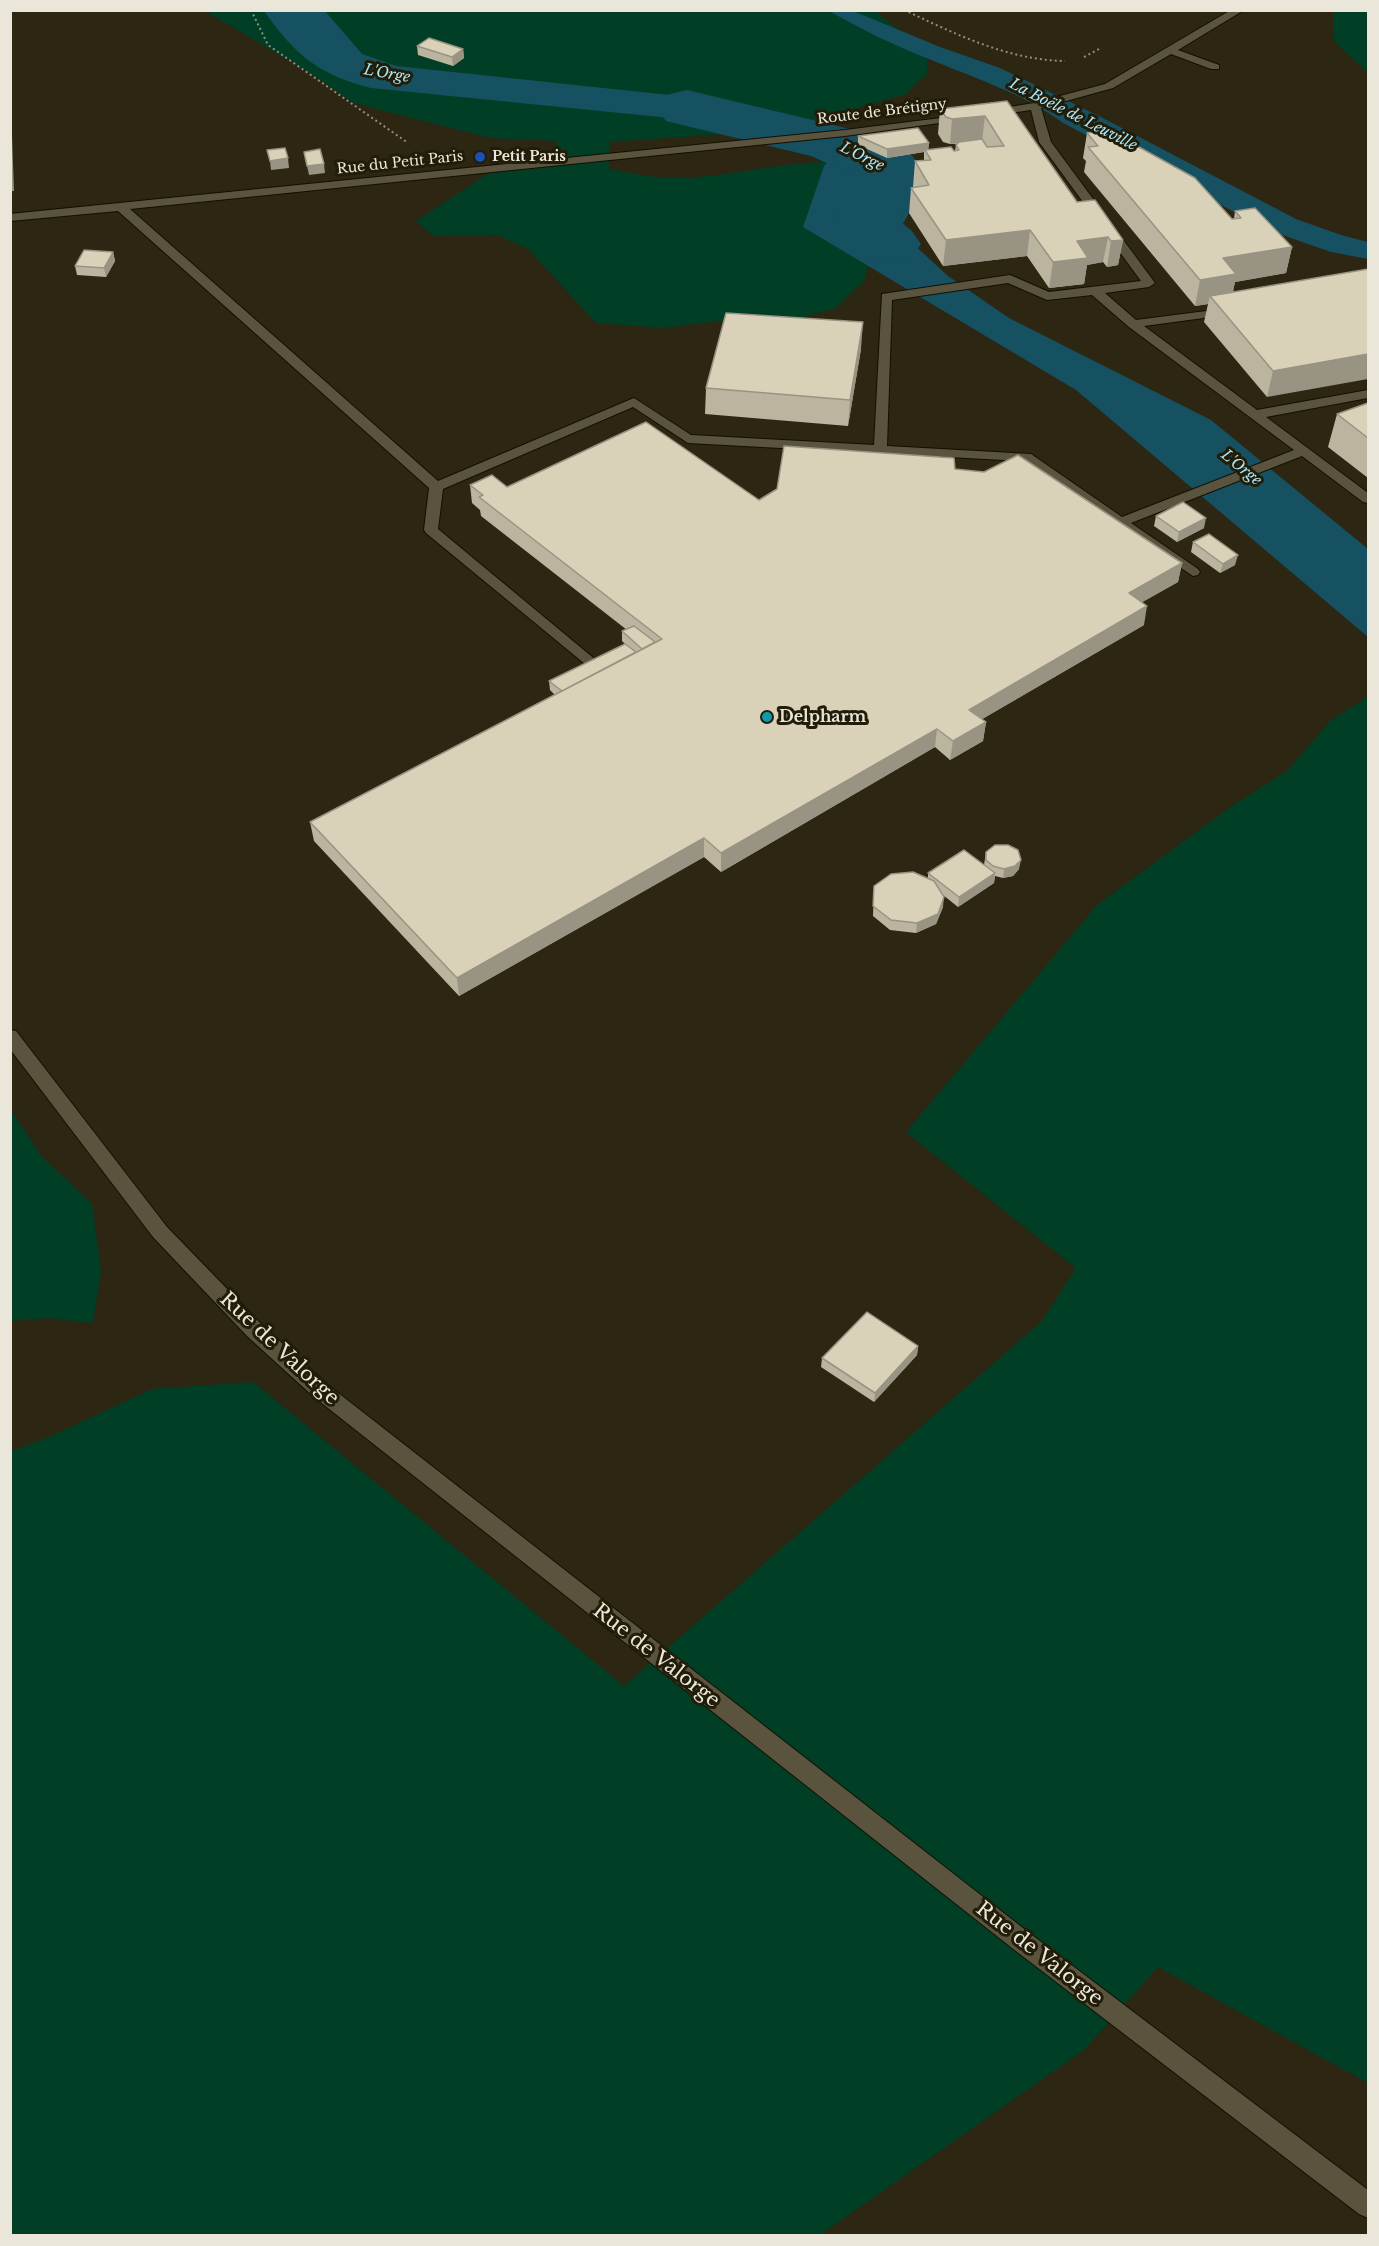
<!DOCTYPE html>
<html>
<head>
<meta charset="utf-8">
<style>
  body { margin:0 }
  #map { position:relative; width:1379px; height:2246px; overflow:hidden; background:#2c2612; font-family:"Libre Baskerville",serif }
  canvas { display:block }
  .frame { position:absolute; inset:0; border:12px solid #eae6da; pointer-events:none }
</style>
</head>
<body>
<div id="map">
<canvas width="1379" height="2246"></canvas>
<div class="frame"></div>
</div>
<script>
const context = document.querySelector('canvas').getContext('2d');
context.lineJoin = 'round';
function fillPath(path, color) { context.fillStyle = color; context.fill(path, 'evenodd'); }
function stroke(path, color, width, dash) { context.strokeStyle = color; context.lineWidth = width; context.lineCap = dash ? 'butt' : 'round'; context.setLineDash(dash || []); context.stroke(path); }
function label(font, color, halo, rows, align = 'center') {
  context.font = font + ' "Libre Baskerville",serif'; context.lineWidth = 6; context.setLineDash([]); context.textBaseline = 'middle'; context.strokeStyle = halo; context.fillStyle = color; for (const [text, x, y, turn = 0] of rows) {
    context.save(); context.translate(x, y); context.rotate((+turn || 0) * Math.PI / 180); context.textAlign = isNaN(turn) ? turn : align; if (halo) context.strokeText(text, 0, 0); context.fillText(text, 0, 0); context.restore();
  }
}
const green = new Path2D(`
  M 205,11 L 875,11 L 927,53 L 927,74 L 906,94 L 782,130 L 610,142 L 609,169 C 630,172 652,178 673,178 C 726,178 777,162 830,162 L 870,248 L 865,280 L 836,308 L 785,322 L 727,320 L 662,328 L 596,323 L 528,249 L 497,235 L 433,236 L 416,221 L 489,173 L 550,158 L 558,141 L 490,138 L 354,103 L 304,69 Z
  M 1335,11 L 1368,11 L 1368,73 L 1334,41 L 1333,16 Z
  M 1368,697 L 1368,2083 L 1158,1967 L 1084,2050 L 820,2235 L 11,2236 L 11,1451 L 49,1437 L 152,1389 L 253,1382 L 624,1686 L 1042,1321 L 1076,1268 L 906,1132 L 1097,905 L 1229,808 L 1288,770 L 1331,720 Z
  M 11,1110 L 41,1156 L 92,1204 L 101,1271 L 93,1323 L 47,1318 L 11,1321 Z`);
const water = new Path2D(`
  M 264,11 L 325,11 L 362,54 L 396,66 L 717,100 L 777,115 L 833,138 C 817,140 803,134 787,136 L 690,120 L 371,88 C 319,75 295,55 264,11 Z
  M 829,11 L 853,11 L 940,47 L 1000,68 L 1099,116 L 1296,219 L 1341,235 L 1368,242 L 1368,259 L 1331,252 L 1271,231 L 1063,123 C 1023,93 974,78 929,59 C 895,46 861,29 829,11 Z
  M 858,145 L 922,175 L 913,187 L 909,213 L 899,231 L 948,276 L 1009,318 L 1211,420 L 1368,549 L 1368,637 L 1076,390 L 803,227 L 824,166 L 835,155 L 825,147 L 859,148 Z`);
const river = new Path2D(`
  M 687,90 L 854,130 L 912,155 L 921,168 L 897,202 L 902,223 L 911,230 L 921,244 L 911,258 L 888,264 L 865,258 L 848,245 L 838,231 L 833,202 L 853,175 L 811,156 L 666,121 L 657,108 L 666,95 Z`);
const path = new Path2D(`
  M 251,10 L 268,45 L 408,143
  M 904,10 C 956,34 1007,60 1065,61
  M 1084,57 L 1101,48`);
const minor = new Path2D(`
  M 1231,10 L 1244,10 L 1178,50 L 1219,65 L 1219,69 L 1211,69 L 1171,54 L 1113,88 L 1041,108 L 1051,142 L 1155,283 L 1149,287 L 1105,293 L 1136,320 L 1230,308 L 1232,311 L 1226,315 L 1144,326 L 1257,410 L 1368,390 L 1368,398 L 1266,417 L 1368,493 L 1368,503 L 1363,502 L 1302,456 L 1131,523 L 1198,569 L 1200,572 L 1198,575 L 1193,576 L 1023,461 L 688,443 L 633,407 L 443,489 L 438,529 L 597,661 L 595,664 L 585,664 L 426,533 L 424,530 L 429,488 L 118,211 L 10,221 L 10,214 L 845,130 L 965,115 L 967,117 L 961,120 L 845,136 L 130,209 L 438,481 L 634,398 L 691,435 L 874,445 L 882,294 L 1010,275 L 1049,292 L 1141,281 L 1039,142 L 1031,110 L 989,116 L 985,115 L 985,111 L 1034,103 L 1105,84 ZM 1008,283 L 1047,300 L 1092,295 L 1129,327 L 1294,450 L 1122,517 L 1031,454 L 887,446 L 892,300 Z
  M 10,1030 L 16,1031 L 167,1227 L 261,1324 L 328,1385 L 1028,1932 L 1368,2190 L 1368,2218 L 1359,2214 L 1012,1948 L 314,1397 L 247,1336 L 153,1237 L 10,1049 Z`);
const wall = new Path2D(`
  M 417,46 L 463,49 L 464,58 L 453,66 L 418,55 Z
  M 1007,101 L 1077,202 L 1123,240 L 1118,265 L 1107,267 L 1103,262 L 1087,265 L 1084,284 L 1049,288 L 1027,256 L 943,266 L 909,213 L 911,188 L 913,187 L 915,161 L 924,160 L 924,152 L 887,158 L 858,145 L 858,136 L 929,143 L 928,150 L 955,151 L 956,145 L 957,144 L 950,144 L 943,142 L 938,134 L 940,109 Z
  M 1087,133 L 1115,143 L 1232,219 L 1234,219 L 1235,211 L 1292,247 L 1286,273 L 1235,282 L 1233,291 L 1234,292 L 1368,269 L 1267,397 L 1204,322 L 1208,304 L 1195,306 L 1084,172 L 1086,161 L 1083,158 Z
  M 113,252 L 115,261 L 106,277 L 77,275 L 75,266 Z
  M 861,349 L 848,426 L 705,414 L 706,388 Z
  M 1368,403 L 1368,478 L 1328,447 L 1337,414 Z
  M 955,469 L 1182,563 L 1178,582 L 1142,602 L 1144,625 L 982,719 L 986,722 L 983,741 L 950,760 L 935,747 L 721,872 L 704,857 L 459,996 L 314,841 L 310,822 L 555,695 L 550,690 L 549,681 L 625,644 L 622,641 L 622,631 L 627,630 L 481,516 L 480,510 L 472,503 L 470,485 L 759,500 Z
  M 1156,516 L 1204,528 L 1177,542 L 1154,526 Z
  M 1193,542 L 1235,565 L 1220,573 L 1191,552 Z
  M 986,852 L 1019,869 L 1013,876 L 1003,878 L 995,876 L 994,883 L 958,907 L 943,895 L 943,907 L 936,924 L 916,933 L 890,930 L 873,916 L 874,886 L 928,878 L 928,873 L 984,865 Z
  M 918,1346 L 917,1355 L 874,1402 L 821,1367 L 822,1358 Z`);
const shadedWall = new Path2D(`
  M 463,49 L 464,58 L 453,66 L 452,57 Z
  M 985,116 L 982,141 L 950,144 L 952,119 Z
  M 10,127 L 12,135 L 14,191 L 10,191 Z
  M 929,143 L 928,152 L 925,150 L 924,152 L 887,158 L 887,149 Z
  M 288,158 L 289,168 L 271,170 L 270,161 Z
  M 324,164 L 325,173 L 309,175 L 307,166 Z
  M 1030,230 L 1027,256 L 943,266 L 946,240 Z
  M 1108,237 L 1103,262 L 1087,265 L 1084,284 L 1049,288 L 1053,262 L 1077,241 Z
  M 1123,240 L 1118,265 L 1107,267 L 1111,241 Z
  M 1292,247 L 1286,273 L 1235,282 L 1231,300 L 1221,293 L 1219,302 L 1210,296 L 1208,304 L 1195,306 L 1200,280 L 1223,258 Z
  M 113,252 L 115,261 L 106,277 L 104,268 Z
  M 863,322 L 861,349 L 848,426 L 850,400 Z
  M 1368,354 L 1368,379 L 1267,397 L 1273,371 Z
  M 1206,518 L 1204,528 L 1177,542 L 1179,532 Z
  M 1238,555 L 1235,565 L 1220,573 L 1223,564 Z
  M 1182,563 L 1178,582 L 1125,612 L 1129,593 Z
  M 1147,606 L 1144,625 L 967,728 L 969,710 Z
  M 986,722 L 983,741 L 950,760 L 953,741 Z
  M 937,729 L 935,747 L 721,872 L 721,853 Z
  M 704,838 L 704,857 L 459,996 L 457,978 Z
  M 1021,860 L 1019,869 L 1013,876 L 1003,878 L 1004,869 Z
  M 995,873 L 994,883 L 958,907 L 959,897 Z
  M 944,897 L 943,907 L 936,924 L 916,933 L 917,923 Z
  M 918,1346 L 917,1355 L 874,1402 L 875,1393 Z`);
const building = new Path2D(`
  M 429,38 L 463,49 L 452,57 L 417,46 Z
  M 1007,101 L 1077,202 L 1095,200 L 1123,240 L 1111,241 L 1108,237 L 1077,241 L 1088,258 L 1053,262 L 1030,230 L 946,240 L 911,188 L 929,185 L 915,161 L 931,160 L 925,150 L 951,147 L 954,151 L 959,150 L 956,145 L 959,142 L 982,139 L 987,147 L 1004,146 L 985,116 L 952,119 L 946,117 L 940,109 Z
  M 918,128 L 929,143 L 887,149 L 858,136 Z
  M 1103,130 L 1115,143 L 1128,141 L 1195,178 L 1232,219 L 1241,218 L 1235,211 L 1255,208 L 1292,247 L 1223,258 L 1236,274 L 1200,280 L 1088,147 L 1098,146 L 1087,133 Z
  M 285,148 L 288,158 L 270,161 L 267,150 Z
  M 320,149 L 324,164 L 307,166 L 304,152 Z
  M 84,250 L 113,252 L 104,268 L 75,266 Z
  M 1368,269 L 1368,354 L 1273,371 L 1210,296 Z
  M 1233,291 L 1234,292 L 1222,294 L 1221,293 Z
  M 726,313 L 863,322 L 850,400 L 706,388 Z
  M 1368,403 L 1368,438 L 1337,414 Z
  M 646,422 L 759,500 L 777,489 L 784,446 L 954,458 L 955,469 L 984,472 L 1018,455 L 1182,563 L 1129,593 L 1147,606 L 969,710 L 986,722 L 953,741 L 937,729 L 721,853 L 704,838 L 457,978 L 310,822 L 662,639 L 479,497 L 483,495 L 470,485 L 492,475 L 507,487 Z
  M 1183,502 L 1206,518 L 1179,532 L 1156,516 Z
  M 1209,534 L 1238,555 L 1223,564 L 1193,542 Z
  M 634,626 L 655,642 L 642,649 L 622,631 Z
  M 625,644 L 636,652 L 562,691 L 549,681 Z
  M 995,845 L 1008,845 L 1018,850 L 1021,860 L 1015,866 L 1004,869 L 993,866 L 986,860 L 986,852 Z
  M 964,850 L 995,873 L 959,897 L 928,873 Z
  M 913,872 L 934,881 L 944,897 L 938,914 L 917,923 L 891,920 L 873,906 L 874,886 L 891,874 Z
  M 867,1312 L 918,1346 L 875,1393 L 822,1358 Z`);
const markers = [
  [480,157,6,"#1a4fb4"],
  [767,717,6,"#0f9aa8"]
];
const farStreetnames = [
  ["Route de Brétigny",882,112,-7],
  ["Rue du Petit Paris",400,163,-6]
];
const farPoinames = [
  ["Petit Paris",492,157]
];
const farWaternames = [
  ["L'Orge",387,74,10],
  ["La Boële de Leuville",1073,115,27],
  ["L'Orge",862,157,26],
  ["L'Orge",1241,468,39]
];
const poiNames = [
  ["Delpharm",779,717]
];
const nearStreetnames = [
  ["Rue de Valorge",279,1349,43],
  ["Rue de Valorge",656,1656,38],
  ["Rue de Valorge",1039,1954,38]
];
fillPath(green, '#003f26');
fillPath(water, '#165162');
fillPath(river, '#165162');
stroke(minor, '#140f00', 2);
stroke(path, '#928d7d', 2, [2, 3]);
fillPath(minor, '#5a543e');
fillPath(wall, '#bbb59f');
fillPath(shadedWall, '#989382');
fillPath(building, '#d9d2b9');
stroke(building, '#989382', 1.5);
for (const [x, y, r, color] of markers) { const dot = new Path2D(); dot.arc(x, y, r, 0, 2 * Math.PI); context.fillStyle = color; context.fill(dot); stroke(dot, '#221d08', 2); }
label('14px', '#eae6da', '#221d08', farStreetnames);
label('bold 14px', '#eae6da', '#221d08', farPoinames, 'left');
label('italic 15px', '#ace8fc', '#221d08', farWaternames);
label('bold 16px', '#eae6da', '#221d08', poiNames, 'left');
label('20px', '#eae6da', '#221d08', nearStreetnames);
</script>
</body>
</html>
